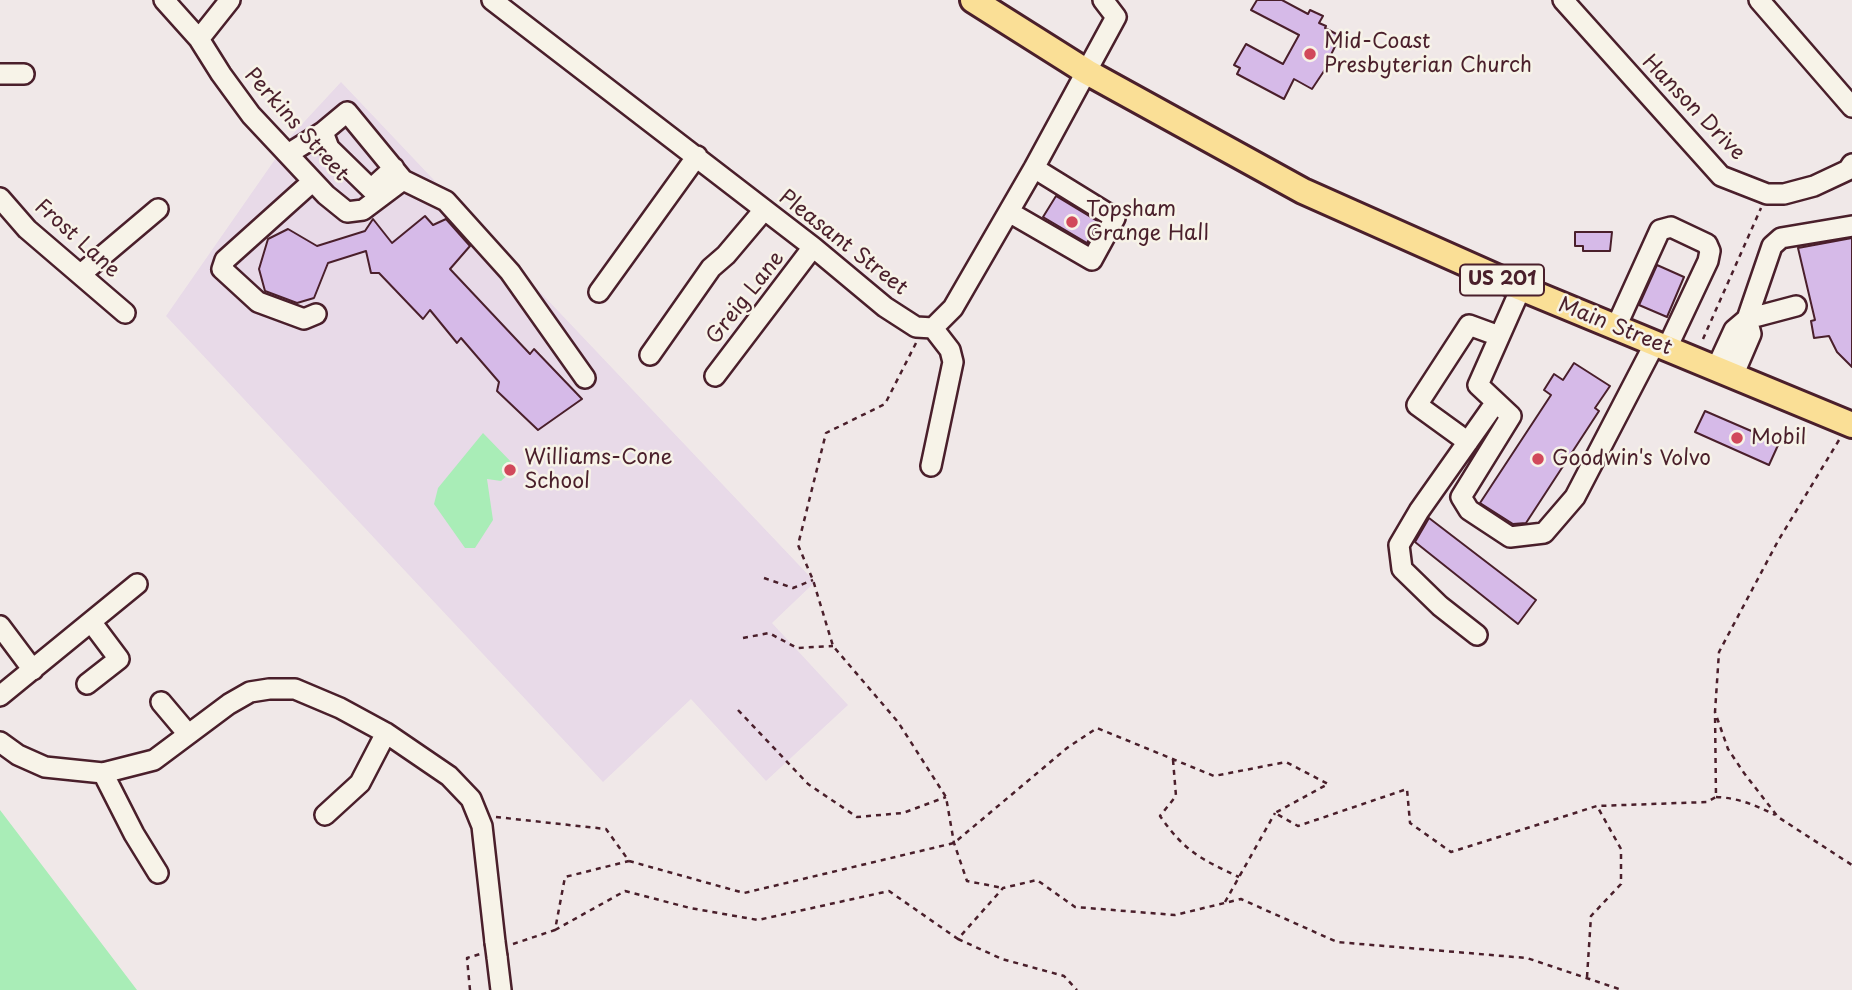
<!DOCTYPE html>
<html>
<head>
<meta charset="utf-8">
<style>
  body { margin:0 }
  canvas { display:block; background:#f0e8e8 }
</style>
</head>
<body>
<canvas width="1852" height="990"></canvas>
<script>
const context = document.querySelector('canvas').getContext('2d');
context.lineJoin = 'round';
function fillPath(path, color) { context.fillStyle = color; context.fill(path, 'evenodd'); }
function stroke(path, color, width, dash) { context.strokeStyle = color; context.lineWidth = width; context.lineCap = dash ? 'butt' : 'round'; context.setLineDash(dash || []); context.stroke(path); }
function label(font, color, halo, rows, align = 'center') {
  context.font = font + ' "Playpen Sans",sans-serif'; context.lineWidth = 5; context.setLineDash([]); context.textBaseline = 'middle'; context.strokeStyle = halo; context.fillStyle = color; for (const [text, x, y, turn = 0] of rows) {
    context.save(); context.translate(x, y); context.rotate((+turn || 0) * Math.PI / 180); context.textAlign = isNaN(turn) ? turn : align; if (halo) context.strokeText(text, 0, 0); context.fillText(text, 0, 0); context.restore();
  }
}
const built = new Path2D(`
  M 341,82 L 815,582 L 772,623 L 848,705 L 766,781 L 691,699 L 603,782 L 166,316 L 292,135 Z`);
const green = new Path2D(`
  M 483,433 L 516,467 L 501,481 L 487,479 L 493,520 L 475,548 L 465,548 L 434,504 L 438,488 Z
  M 0,810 L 137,990 L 0,990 Z`);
const building = new Path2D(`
  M 1257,0 L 1282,0 L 1308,14 L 1310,10 L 1323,16 L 1319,23 L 1326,26 L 1325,28 L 1340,36 L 1328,61 L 1330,62 L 1312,89 L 1294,79 L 1284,99 L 1237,74 L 1240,68 L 1234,65 L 1246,44 L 1283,64 L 1299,35 L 1251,10 Z
  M 1056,196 L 1099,222 L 1087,243 L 1043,217 Z
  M 425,216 L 433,225 L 446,219 L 470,246 L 450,269 L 530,354 L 534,349 L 582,399 L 538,430 L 497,391 L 499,382 L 461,338 L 457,343 L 430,310 L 423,319 L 379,273 L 371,273 L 366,251 L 328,263 L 314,298 L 297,303 L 265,291 L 259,269 L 268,239 L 288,229 L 317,246 L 365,231 L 373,219 L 392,243 Z
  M 1575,232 L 1612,232 L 1610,251 L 1583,251 L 1583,246 L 1575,246 Z
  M 1852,238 L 1852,367 L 1837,352 L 1829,336 L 1814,338 L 1811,321 L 1815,320 L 1798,248 Z
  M 1657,265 L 1684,277 L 1667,317 L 1639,305 Z
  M 1574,363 L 1610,386 L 1595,408 L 1599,411 L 1526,523 L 1513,524 L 1480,503 L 1551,395 L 1544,390 L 1554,374 L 1563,380 Z
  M 1705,411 L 1779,443 L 1769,465 L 1695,432 Z
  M 1429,518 L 1536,600 L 1518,624 L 1415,542 Z`);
const path = new Path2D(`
  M 1703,339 L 1761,208
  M 916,343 L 885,404 L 826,433 L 798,545 L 813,580 L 833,646 L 898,722 L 946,797 L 954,843 L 967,881 L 1003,888
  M 1839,440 L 1778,541 L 1719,652 L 1715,712 L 1728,749 L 1744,773 L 1778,817 L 1852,865
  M 764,578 L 793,588 L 813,580
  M 743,638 L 769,633 L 797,648 L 833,646
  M 738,710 L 808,784 L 857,817 L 903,813 L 946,797
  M 1173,760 L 1176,796 L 1160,816 C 1185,852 1201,859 1239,877
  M 1716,797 C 1739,798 1755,805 1775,815
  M 496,817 L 606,829 L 629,861 L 744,893 L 954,843 L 1067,748 L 1097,728 L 1214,776 L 1286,762 L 1328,784 L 1275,813 L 1298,826 L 1407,789 L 1410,823 L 1451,852 L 1597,806 L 1707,802 L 1716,797 L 1715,712
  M 1225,902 L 1275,813
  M 555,930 L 625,891 L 690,908 L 758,920 L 889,891 L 958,939 L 1003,888 L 1037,880 L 1075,907 L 1175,915 L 1241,899 L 1337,942 L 1527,958 L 1622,990
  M 958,939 L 1002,959 L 1064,976 L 1077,990
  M 513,944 L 555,930 L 565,877 L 629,861
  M 1587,977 L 1591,916 L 1621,884 L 1621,849 L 1597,806
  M 470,990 L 467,958 L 480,954`);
const minor = new Path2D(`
  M 164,0 L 199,39 L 221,74 L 251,115 L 326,195 L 347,212 L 363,210 L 403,180 L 347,112 L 323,132 L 288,154
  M 492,0 L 813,247 L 885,307 L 916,327 L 933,328 L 953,308 L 1034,168 L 1116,17 L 1103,0
  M 1563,0 L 1721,176 L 1767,194 L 1784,194 L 1814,186 L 1848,170 L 1852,164
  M 1759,0 L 1852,107
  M 199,39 L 230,0
  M 0,74 L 24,74
  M 323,132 L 329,148 L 371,189 L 394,168
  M 403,180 L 446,201 L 510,272 L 585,378
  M 313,181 L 225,260 L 222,269 L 258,302 L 304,319 L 316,314
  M 0,198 L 27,229 L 125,313
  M 1009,212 L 1092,260 L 1115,218 L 1034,168
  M 81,274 L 158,209
  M 1521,288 L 1478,385 L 1511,416 L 1461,497 L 1469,510 L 1510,537 L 1544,533 L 1575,497 L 1655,343
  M 599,292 L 697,156
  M 1616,327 L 1660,230 L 1671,227 L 1707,244 L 1710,251 L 1708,261 L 1667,348
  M 650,355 L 711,268 L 726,255 L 764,210
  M 1716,369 L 1734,330 L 1747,319 L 1796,306
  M 715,376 L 813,247
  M 1733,376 L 1751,334 L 1747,319 L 1772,246 L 1781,238 L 1852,226
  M 1468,442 L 1417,405 L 1469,325 L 1499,336
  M 931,466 L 953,362 L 950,350 L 933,328
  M 0,626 L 33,670
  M 1477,635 L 1440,606 L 1402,569 L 1399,545 L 1419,511 L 1496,402
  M 87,684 L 119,659 L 92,623
  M 0,696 L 137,584
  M 161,702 L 188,734
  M 0,742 L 18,755 L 45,767 L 103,773 L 154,760 L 229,704 L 250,692 L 269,689 L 295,689 L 340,708 L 386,733 L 449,776 L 471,799 L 482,826 L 495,942
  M 103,773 L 134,834 L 158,873
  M 325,815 L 360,783 L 386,733
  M 497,957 L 501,990`);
const major = new Path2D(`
  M 973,0 L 1087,72 L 1303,191 L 1521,288 L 1852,425`);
const minorBridge = new Path2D(`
  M 495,942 L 497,957`);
const markers = [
  [1310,54,7,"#d1495b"],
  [1072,222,7,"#d1495b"],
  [1737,438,7,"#d1495b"],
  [1538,459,7,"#d1495b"],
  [510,470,7,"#d1495b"]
];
const shields = [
  [1502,280,84]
];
const shieldNames = [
  ["US 201",1502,280]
];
const poiNames = [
  ["Mid-Coast",1324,42],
  ["Presbyterian Church",1324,66],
  ["Topsham",1086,210],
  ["Grange Hall",1086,234],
  ["Mobil",1751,438],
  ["Williams-Cone",524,458],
  ["School",524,482],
  ["Goodwin's Volvo",1552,459]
];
const streetNames = [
  ["Hanson Drive",1693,108,46],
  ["Perkins Street",296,125,48],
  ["Frost Lane",77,239,42],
  ["Pleasant Street",843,243,38],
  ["Greig Lane",746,298,-52],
  ["Main Street",1615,327,22]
];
fillPath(built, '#e8dae8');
fillPath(green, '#a9edb7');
fillPath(building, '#d6bae8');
stroke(building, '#4a1f2b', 2);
stroke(minor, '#4a1f2b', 24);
stroke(major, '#4a1f2b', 30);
stroke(path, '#4a1f2b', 2.5, [5, 5]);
stroke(minor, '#f7f3e8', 19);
stroke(major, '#fadf96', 24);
stroke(minorBridge, '#4a1f2b', 24, []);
stroke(minorBridge, '#f7f3e8', 19);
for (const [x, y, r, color] of markers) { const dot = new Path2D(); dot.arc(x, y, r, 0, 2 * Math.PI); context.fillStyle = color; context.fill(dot); stroke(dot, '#f7f3e8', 2.5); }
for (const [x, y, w] of shields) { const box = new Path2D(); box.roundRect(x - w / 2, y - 15.5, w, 31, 5); context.fillStyle = '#f7f3e8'; context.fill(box); stroke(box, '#4a1f2b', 2); }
label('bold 19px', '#4a1f2b', null, shieldNames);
label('21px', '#4a1f2b', '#f7f3e8', poiNames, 'left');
label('21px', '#4a1f2b', '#f7f3e8', streetNames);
</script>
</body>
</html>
